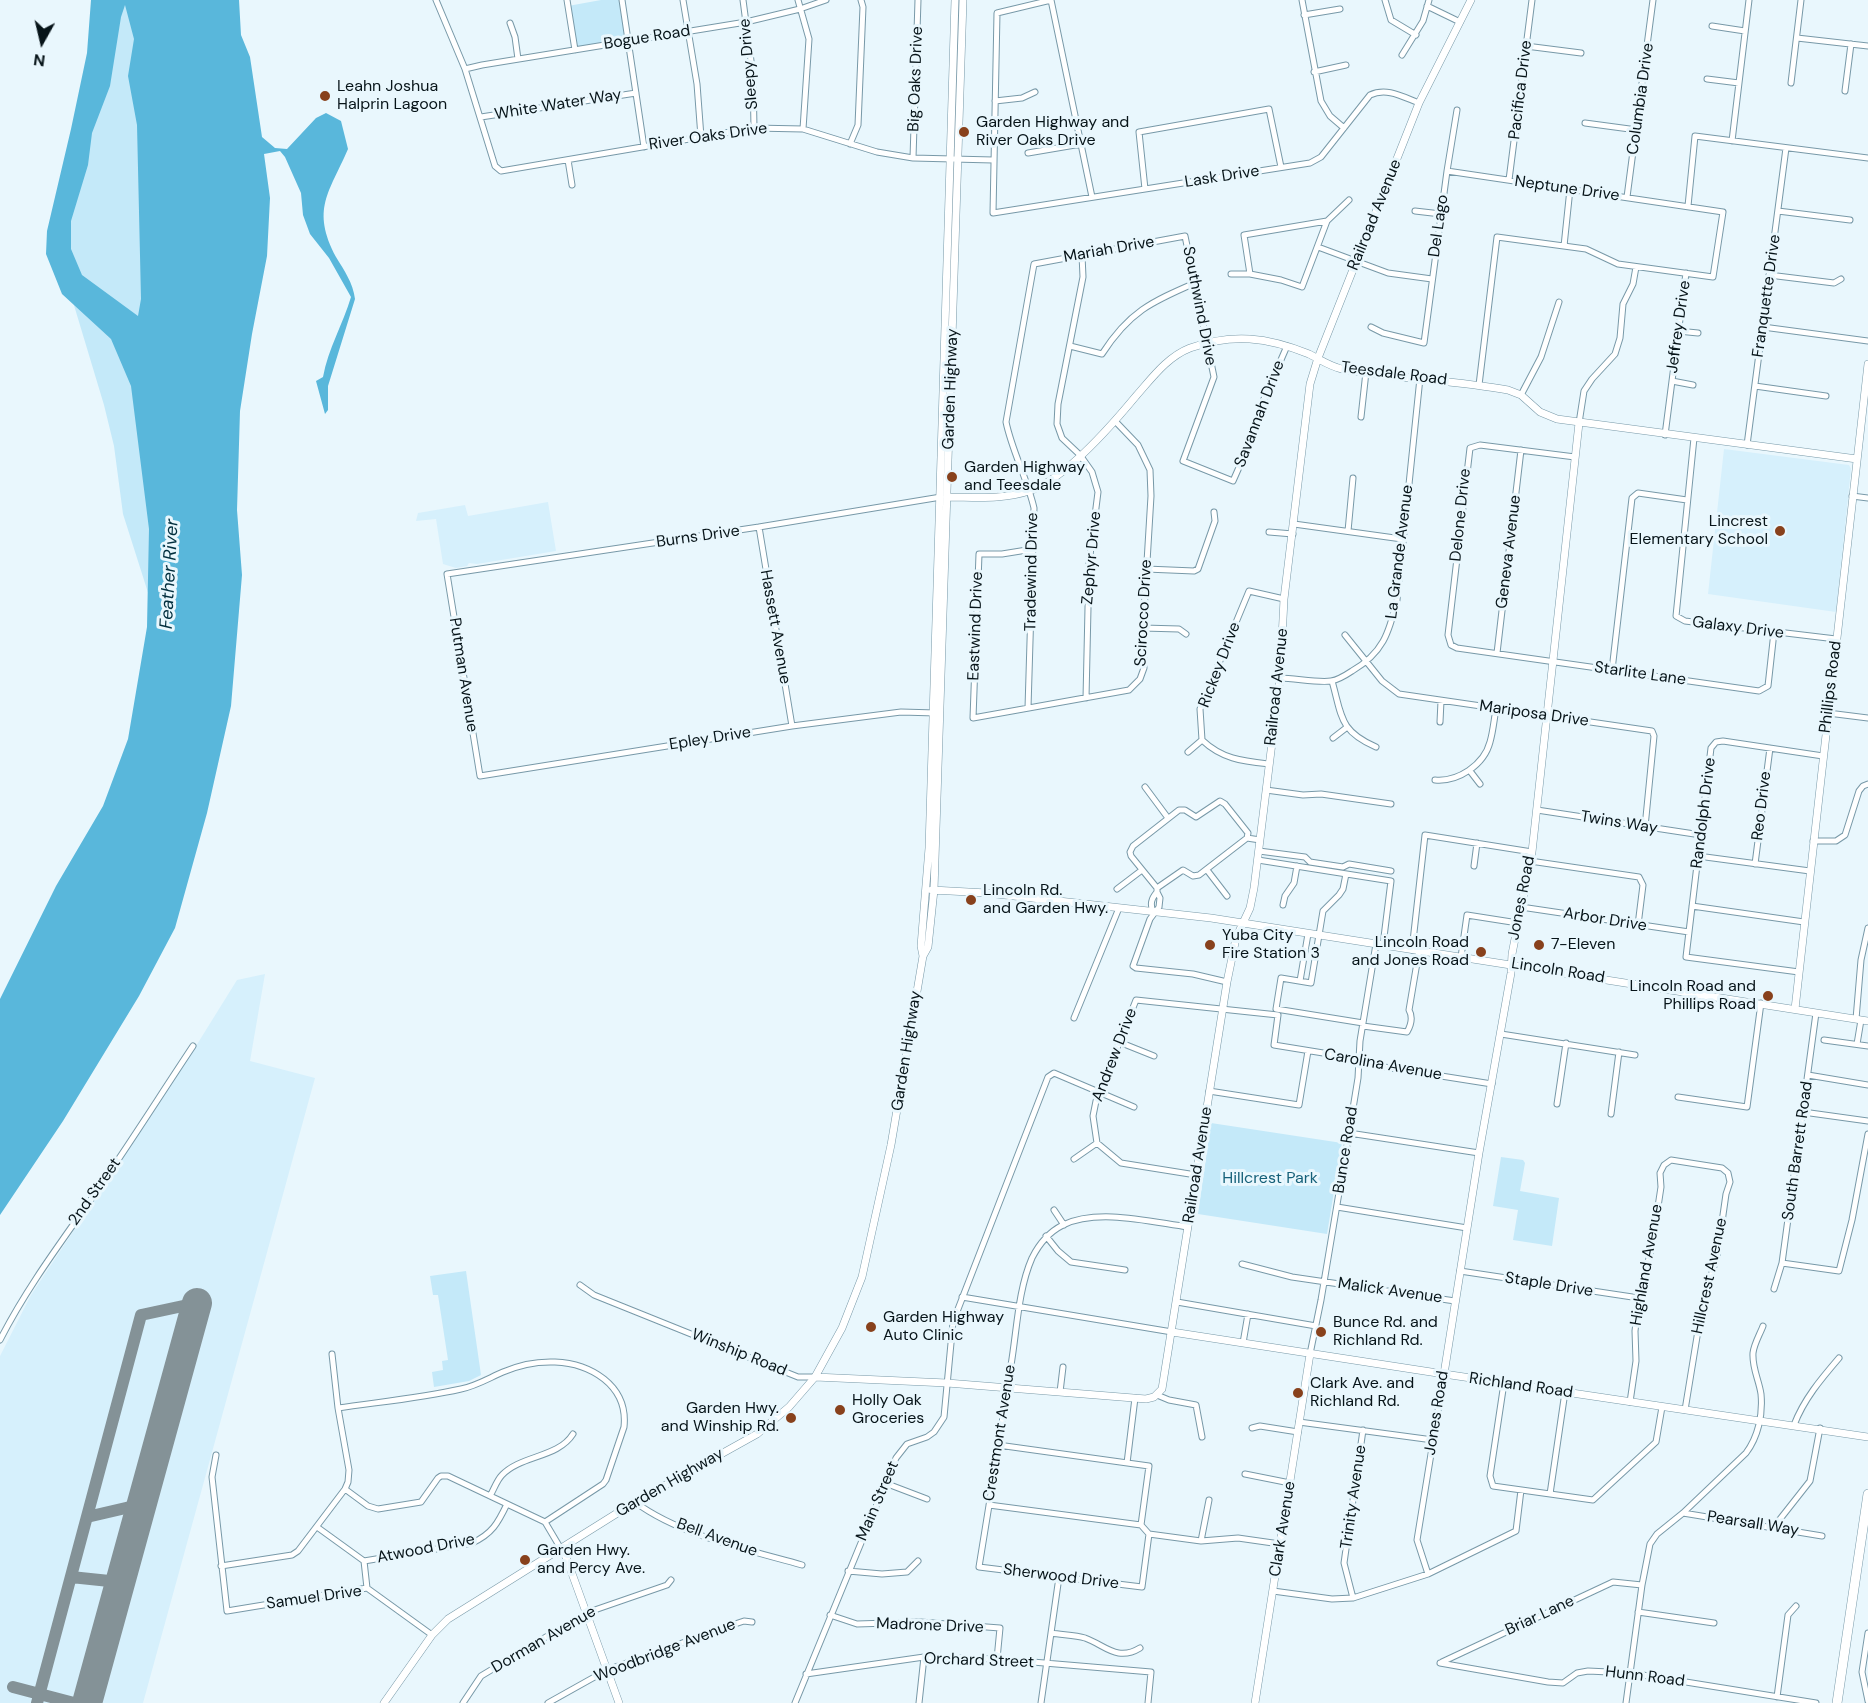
<!DOCTYPE html>
<html>
<head>
<meta charset="utf-8">
<style>
  body { margin:0 }
  #map { position:relative; width:1868px; height:1703px; overflow:hidden; background:#e9f7fd; font-family:"DM Sans",sans-serif }
  canvas { display:block }
  .north { position:absolute; left:12px; top:12px; width:60px; height:60px; -webkit-text-stroke:4px #e9f7fd; paint-order:stroke; rotate:188deg; font-size:16px; font-weight:700; line-height:24px; text-align:center; color:#071419 }
  .north::after { content:''; display:block; margin:auto; width:21px; height:27px; background:#071419; clip-path:polygon(50% 0,100% 100%,50% 72%,0 100%) }
</style>
</head>
<body>
<div id="map">
<canvas width="1868" height="1703"></canvas>
<div class="north">N</div>
</div>
<script>
const context = document.querySelector('canvas').getContext('2d');
context.lineJoin = 'round';
function fillPath(path, color) { context.fillStyle = color; context.fill(path, 'evenodd'); }
function stroke(path, color, width, dash) { context.strokeStyle = color; context.lineWidth = width; context.lineCap = dash ? 'butt' : 'round'; context.setLineDash(dash || []); context.stroke(path); }
function label(font, color, halo, rows, align = 'center') {
  context.font = font + ' "DM Sans",sans-serif'; context.lineWidth = 6; context.setLineDash([]); context.textBaseline = 'middle'; context.strokeStyle = halo; context.fillStyle = color; for (const [text, x, y, turn = 0] of rows) {
    context.save(); context.translate(x, y); context.rotate((+turn || 0) * Math.PI / 180); context.textAlign = isNaN(turn) ? turn : align; if (halo) context.strokeText(text, 0, 0); context.fillText(text, 0, 0); context.restore();
  }
}
const built = new Path2D(`
  M 1724,449 L 1849,465 L 1851,469 L 1836,612 L 1708,594 Z
  M 548,502 L 556,551 L 477,564 L 469,563 L 467,566 L 456,568 L 443,564 L 436,519 L 416,521 L 418,513 L 465,505 L 468,516 Z
  M 265,974 L 250,1061 L 315,1078 L 143,1703 L 0,1703 L 0,1356 L 31,1295 L 196,1046 L 237,980 Z`);
const green = new Path2D(`
  M 125,0 L 146,54 L 153,449 L 151,602 L 123,514 L 114,446 L 104,405 L 64,272 L 60,242 Z
  M 601,0 L 622,0 L 628,41 L 575,50 L 568,6 Z
  M 1211,1123 L 1342,1143 L 1327,1234 L 1198,1214 Z
  M 1501,1157 L 1523,1160 L 1525,1163 L 1520,1191 L 1559,1198 L 1552,1246 L 1513,1240 L 1518,1210 L 1493,1206 Z
  M 466,1271 L 481,1375 L 469,1381 L 434,1387 L 432,1372 L 443,1370 L 442,1361 L 448,1360 L 438,1295 L 433,1295 L 430,1276 Z`);
const water = new Path2D(`
  M 91,0 L 239,0 L 241,35 L 250,57 L 262,137 L 275,148 L 287,149 L 316,118 L 326,113 L 341,121 L 348,149 C 329,193 311,209 336,257 C 344,270 353,283 355,299 L 328,386 L 328,410 L 325,414 L 316,381 L 323,377 C 328,349 343,324 351,297 L 329,258 L 310,234 L 303,215 L 301,193 L 285,157 L 280,151 L 264,154 L 270,198 L 267,256 L 252,334 L 240,411 L 237,510 L 242,575 L 231,706 L 207,813 L 175,928 L 139,996 L 63,1121 L 0,1215 L 0,999 L 56,886 L 103,806 L 128,739 L 147,627 L 149,529 L 131,386 L 111,339 L 62,294 L 46,254 L 47,231 L 71,129 L 87,53 ZM 125,5 L 134,39 L 128,76 L 137,125 L 141,299 L 138,316 L 82,275 L 71,249 L 71,221 L 88,165 L 92,133 L 110,86 L 121,17 Z`);
const taxiway = new Path2D(`
  M 87,1517 L 143,1504
  M 71,1577 L 119,1582
  M 13,1687 L 74,1703
  M 37,1703 L 141,1315 L 197,1303`);
const runway = new Path2D(`
  M 87,1703 L 197,1303`);
const street = new Path2D(`
  M 436,0 L 465,69 L 495,166 L 501,171 L 754,128 L 803,129 L 877,152 L 913,158 L 993,160
  M 567,0 L 575,50
  M 622,0 L 644,147
  M 683,0 L 697,84 L 701,137
  M 743,0 L 753,76 L 754,128
  M 798,0 L 809,39 L 803,129
  M 1051,0 L 997,13 L 993,213 L 1310,163 L 1321,157 L 1370,95 C 1387,87 1403,97 1419,103
  M 1051,0 L 1092,197
  M 1302,0 L 1321,101 L 1330,116 L 1344,128
  M 1385,0 L 1391,20 L 1416,35
  M 1427,6 L 1460,22
  M 1304,15 L 1340,9
  M 510,23 L 515,37 L 518,59
  M 1712,26 L 1745,31
  M 1797,38 L 1868,46
  M 1526,46 L 1581,53
  M 1402,55 L 1423,21 L 1429,0
  M 465,69 L 482,65 L 746,22 L 800,9 L 826,0
  M 1314,72 L 1346,65
  M 1707,79 L 1739,83
  M 1791,83 L 1801,0
  M 1845,91 L 1851,44
  M 995,101 L 1022,98 L 1035,92
  M 481,117 L 636,93
  M 1585,123 L 1637,130
  M 1732,141 L 1749,0
  M 850,144 L 858,125 L 863,7 L 861,0
  M 1028,153 L 1081,144
  M 913,158 L 918,0
  M 568,160 L 572,185
  M 1447,171 L 1723,212 L 1713,277 L 1618,264 L 1586,249 L 1497,237 L 1479,385
  M 1509,180 L 1532,0
  M 1145,189 L 1139,132 L 1269,109 L 1281,167
  M 1627,197 L 1653,0
  M 1688,206 L 1695,136 L 1868,158
  M 1415,211 L 1441,214
  M 1778,211 L 1850,220
  M 1327,221 L 1302,287 L 1281,280 L 1250,274 L 1244,235 L 1327,221 L 1349,200
  M 1564,246 L 1570,189
  M 1318,247 L 1388,273 L 1432,279
  M 1082,255 L 1083,277 L 1058,404 L 1057,424 L 1062,438 L 1080,455 L 1092,472 L 1098,492 L 1089,563 L 1086,698
  M 1231,274 L 1250,274
  M 1769,275 L 1834,283 L 1841,279
  M 1371,327 L 1383,333 L 1424,343 L 1447,171 L 1457,110
  M 1763,327 L 1868,341
  M 1678,331 L 1698,333
  M 1070,346 L 1102,354 C 1129,312 1151,302 1195,283
  M 1672,381 L 1693,385
  M 1755,386 L 1826,396
  M 1521,395 L 1541,357 L 1559,302
  M 1361,417 L 1366,372
  M 1579,423 L 1584,391 L 1592,379 L 1615,354 L 1620,338 L 1623,304 L 1633,284 L 1636,267
  M 1665,435 L 1686,273
  M 1694,438 L 1676,616 L 1685,621 L 1836,639
  M 1747,445 L 1786,148
  M 1575,457 L 1480,445 L 1470,448 L 1448,635 L 1451,645 L 1457,648 L 1759,691 L 1768,686 L 1774,632
  M 1852,496 L 1868,498
  M 1294,524 L 1402,539
  M 759,527 L 792,726
  M 1348,531 L 1353,478
  M 1269,532 L 1293,534
  M 1033,549 L 1002,554 L 979,554 L 973,718 L 1129,690 L 1140,679 L 1144,668 L 1143,628 L 1151,496 L 1150,470 L 1138,445 L 1115,421
  M 1146,569 L 1194,571 L 1198,569 L 1215,521 L 1214,512
  M 1143,628 L 1179,629 L 1186,634
  M 1345,635 L 1382,681 L 1399,694 L 1652,731 L 1654,736 L 1645,827
  M 1497,653 L 1521,450
  M 1612,670 L 1632,498 L 1638,493 L 1687,500
  M 1280,678 C 1295,678 1317,683 1331,681 C 1338,680 1346,675 1352,671 C 1383,653 1389,633 1397,600 L 1420,378
  M 1332,681 C 1342,716 1339,731 1376,747
  M 1028,708 L 1034,508 C 1027,478 1012,451 1006,422 L 1034,264 L 1185,236 L 1214,377 L 1183,461 L 1233,481 L 1255,431 L 1260,408 L 1287,346
  M 936,713 L 901,712 L 792,726 L 480,776 L 447,574 L 759,527 L 941,497
  M 1828,713 L 1868,718
  M 1440,722 L 1441,701
  M 1333,738 L 1346,728
  M 1188,752 L 1202,740
  M 1269,764 C 1242,761 1222,759 1202,740 L 1200,709 L 1249,591 L 1284,599
  M 1470,771 L 1480,784
  M 1435,780 C 1458,782 1484,765 1490,742 C 1493,732 1494,720 1496,709
  M 1145,787 L 1168,818
  M 1266,790 L 1303,795 L 1321,794 L 1391,804
  M 1537,810 L 1701,835
  M 1247,838 L 1248,833 L 1225,804 L 1220,801 L 1196,817 L 1185,810 L 1179,810 L 1133,846 L 1130,852 L 1131,856 L 1157,888 L 1183,870 L 1193,876 L 1199,875 L 1247,838 L 1260,840
  M 1813,841 L 1836,841 L 1845,835 L 1859,791 L 1863,786 L 1868,784
  M 1259,851 L 1305,857 L 1310,862 L 1343,867 L 1349,864 L 1391,871
  M 1698,856 L 1810,871
  M 1258,860 L 1391,881 L 1383,945
  M 1530,861 L 1639,877 L 1643,885 L 1638,925
  M 1755,864 L 1770,748
  M 1474,866 L 1477,843
  M 1207,870 L 1227,896
  M 1346,874 L 1343,889 L 1339,895 L 1323,911 L 1311,983 L 1281,978 L 1276,1009 L 1363,1023
  M 1157,888 L 1157,892 L 1160,898 L 1159,907 L 1150,919 L 1133,966 L 1136,968 L 1193,974 L 1227,982
  M 1117,889 L 1142,870
  M 1283,905 L 1285,896 L 1294,883 L 1297,866
  M 1692,906 L 1804,922
  M 1521,907 L 1689,932
  M 1153,912 C 1150,904 1151,899 1157,892
  M 1412,950 L 1425,835 L 1532,852
  M 1461,957 L 1467,915 L 1518,923
  M 1799,972 L 1686,957 L 1711,748 L 1716,742 L 1723,741 L 1823,756
  M 1300,981 L 1308,934
  M 1074,1018 L 1119,908
  M 1856,1019 L 1861,960 L 1868,928
  M 1363,1026 L 1407,1032 C 1411,1025 1413,1017 1409,1010 L 1419,951
  M 1501,1034 L 1635,1055
  M 1824,1040 L 1868,1046
  M 1119,1042 L 1154,1056
  M 1857,1044 L 1861,1020
  M 1808,1075 L 1868,1085
  M 1209,1091 L 1299,1105 L 1308,1051
  M 1678,1097 L 1747,1107 L 1761,1003
  M 1557,1104 L 1566,1043
  M 1803,1112 L 1868,1121
  M 1611,1114 L 1619,1052
  M 1349,1133 L 1479,1153
  M 1074,1159 L 1097,1143
  M 1196,1175 L 1121,1163 L 1097,1143 L 1093,1116 L 1096,1101 L 1136,1000 L 1278,1015 L 1274,1045 L 1354,1058 L 1365,1064 L 1492,1084
  M 1337,1207 L 1467,1228
  M 1054,1210 L 1064,1225
  M 1046,1236 L 1058,1251 L 1071,1262 L 1125,1270
  M 1782,1263 L 1839,1271 L 1852,1220 L 1868,1134
  M 1242,1264 L 1292,1277 L 1455,1301
  M 1460,1271 L 1639,1298
  M 580,1285 L 594,1295 L 798,1377 L 815,1377
  M 1774,1289 L 1782,1263 L 1816,1013
  M 962,1297 L 1172,1332
  M 1177,1302 L 1316,1326
  M 0,1340 C 26,1289 59,1245 92,1198 C 127,1148 159,1097 193,1046
  M 1243,1343 L 1248,1314
  M 1310,1354 L 1321,1300 L 1349,1133 L 1358,1078 L 1360,1041 L 1376,944
  M 1504,1383 L 1490,1476 L 1493,1486 L 1593,1500 L 1656,1442 L 1662,1407
  M 1060,1392 L 1063,1367
  M 1157,1395 L 1169,1400 L 1196,1405 L 1202,1437
  M 1630,1402 L 1636,1361 L 1635,1331 L 1639,1298 L 1652,1246 L 1661,1187 L 1660,1173 L 1664,1165 L 1671,1160 L 1722,1168 L 1728,1173 L 1730,1182 L 1726,1194 L 1717,1257 L 1703,1300 L 1685,1410
  M 338,1408 C 379,1402 421,1398 461,1389 C 476,1386 489,1378 503,1372 C 535,1358 576,1357 604,1379 C 619,1391 626,1408 624,1427 L 606,1480 L 603,1484 L 545,1522
  M 1299,1422 L 1433,1440
  M 1794,1425 C 1804,1399 1821,1379 1839,1358
  M 1252,1428 L 1260,1426 L 1298,1432
  M 998,1445 L 1149,1466 L 1141,1525 L 1149,1534 L 1142,1587 L 979,1567 C 990,1500 1001,1432 1011,1365 C 1017,1330 1018,1290 1032,1258 C 1039,1244 1049,1232 1063,1225 C 1098,1208 1151,1222 1188,1227
  M 216,1455 L 212,1477 L 227,1611 L 367,1588 L 432,1635
  M 1127,1463 L 1135,1398
  M 1245,1474 L 1290,1483
  M 885,1483 L 927,1499
  M 345,1489 L 368,1506 L 378,1509 L 421,1502 L 438,1478 L 441,1476 L 448,1476 L 545,1522 L 561,1549
  M 1550,1494 L 1565,1392
  M 490,1496 C 494,1489 497,1480 502,1475 C 521,1455 558,1458 573,1434
  M 635,1502 C 679,1535 749,1550 802,1565
  M 989,1505 L 1141,1525
  M 1683,1513 L 1822,1536
  M 317,1527 L 364,1561 L 367,1588
  M 1773,1528 L 1810,1481 L 1820,1428
  M 1149,1534 L 1201,1541 L 1238,1538 L 1280,1544
  M 1201,1541 L 1209,1500
  M 364,1561 L 472,1543 C 492,1534 498,1523 507,1504
  M 221,1566 L 292,1555 L 298,1551 L 345,1489 L 348,1482 L 349,1470 L 338,1408 L 332,1354
  M 848,1571 L 882,1574 L 907,1572 L 918,1561
  M 1428,1574 L 1417,1540 L 1444,1374
  M 1273,1591 L 1332,1599 L 1353,1598 L 1428,1574 L 1516,1531 L 1521,1490
  M 1353,1598 L 1344,1563 L 1363,1430
  M 1638,1612 L 1714,1623
  M 830,1615 L 857,1624 L 920,1622 L 1000,1628 L 997,1659
  M 1051,1633 C 1062,1635 1075,1635 1085,1638 C 1105,1645 1117,1662 1140,1648
  M 1868,1633 L 1862,1672 L 1868,1701
  M 1442,1662 L 1613,1582 L 1642,1585
  M 1440,1663 L 1548,1682 L 1563,1683 L 1577,1673 L 1588,1671 L 1630,1673 L 1816,1703
  M 806,1674 L 924,1657 L 997,1659 L 1151,1672 L 1148,1703
  M 1777,1697 L 1788,1615 L 1796,1606
  M 463,1703 L 481,1676 L 586,1613 L 667,1585 L 671,1580
  M 548,1703 L 607,1670 L 735,1624 L 744,1621 L 752,1622
  M 795,1703 L 896,1458 L 907,1444 L 927,1437 L 934,1432 L 944,1417 L 953,1322 L 1048,1077 L 1054,1073 L 1134,1107
  M 919,1703 L 924,1657
  M 1041,1703 L 1059,1577
  M 1626,1703 L 1642,1585 L 1650,1544 L 1657,1534 L 1683,1513 L 1746,1453 C 1758,1437 1763,1415 1761,1394 C 1759,1380 1752,1368 1753,1353 C 1754,1344 1760,1334 1763,1326`);
const secondary = new Path2D(`
  M 948,497 C 974,497 1003,500 1029,491 C 1064,480 1112,425 1136,396 C 1152,378 1167,357 1190,348 C 1233,333 1267,337 1309,354 C 1319,359 1331,367 1342,369 C 1397,379 1453,380 1508,390 L 1521,395 L 1540,412 L 1557,419 L 1857,459
  M 932,890 L 987,893 L 1211,918 L 1868,1021
  M 923,956 L 921,946 L 929,848 L 955,0
  M 1795,1009 L 1868,364
  M 1172,1332 L 1444,1374 L 1868,1437
  M 1444,1374 L 1479,1153 L 1511,973 L 1512,954 L 1532,852 L 1579,423
  M 815,1377 L 947,1383 L 1146,1399 L 1154,1397 L 1162,1389 L 1227,982 L 1236,938 L 1250,908 L 1254,888 L 1280,678 L 1284,599 L 1310,384 L 1318,358 L 1419,103 L 1471,0
  M 561,1549 L 566,1557 L 619,1703
  M 384,1703 L 432,1635 L 448,1619 L 635,1502 L 757,1434 L 789,1407 L 815,1377 L 842,1328 L 862,1277 L 891,1145 L 923,956 L 928,947 L 934,890 L 963,0
  M 1255,1703 L 1310,1354`);
const highway = new Path2D(`
  M 1837,1703 L 1868,1494`);
const markers = [
  [325,96,6,"#88411c"],
  [964,132,6,"#88411c"],
  [952,477,6,"#88411c"],
  [1780,531,6,"#88411c"],
  [971,900,6,"#88411c"],
  [1210,945,6,"#88411c"],
  [1539,945,6,"#88411c"],
  [1481,952,6,"#88411c"],
  [1768,996,6,"#88411c"],
  [871,1327,6,"#88411c"],
  [1321,1332,6,"#88411c"],
  [1298,1393,6,"#88411c"],
  [840,1410,6,"#88411c"],
  [791,1418,6,"#88411c"],
  [525,1560,6,"#88411c"]
];
const streetNames = [
  ["Bogue Road",647,38,-9],
  ["Sleepy Drive",749,64,-95],
  ["Big Oaks Drive",916,79,-88],
  ["Pacifica Drive",1521,90,-83],
  ["Columbia Drive",1641,99,-82],
  ["White Water Way",558,105,-9],
  ["River Oaks Drive",708,137,-8],
  ["Lask Drive",1222,177,-9],
  ["Neptune Drive",1567,189,8],
  ["Railroad Avenue",1375,215,-68],
  ["Del Lago",1439,226,-82],
  ["Mariah Drive",1109,250,-10],
  ["Franquette Drive",1767,296,-82],
  ["Southwind Drive",1199,306,79],
  ["Jeffrey Drive",1679,327,-82],
  ["Teesdale Road",1394,374,7],
  ["Garden Highway",951,389,-88],
  ["Savannah Drive",1260,414,-69],
  ["Delone Drive",1461,515,-84],
  ["Burns Drive",698,537,-8],
  ["La Grande Avenue",1400,552,-83],
  ["Geneva Avenue",1509,552,-83],
  ["Zephyr Drive",1092,558,-85],
  ["Tradewind Drive",1032,572,-89],
  ["Scirocco Drive",1144,613,-87],
  ["Eastwind Drive",976,626,-88],
  ["Hassett Avenue",775,627,80],
  ["Galaxy Drive",1738,628,7],
  ["Rickey Drive",1220,665,-69],
  ["Starlite Lane",1640,674,8],
  ["Putman Avenue",463,675,81],
  ["Railroad Avenue",1277,687,-84],
  ["Phillips Road",1831,687,-83],
  ["Mariposa Drive",1534,714,8],
  ["Epley Drive",710,739,-9],
  ["Reo Drive",1762,806,-83],
  ["Randolph Drive",1704,813,-83],
  ["Twins Way",1619,823,9],
  ["Jones Road",1522,898,-79],
  ["Arbor Drive",1605,920,9],
  ["Lincoln Road",1558,971,9],
  ["Garden Highway",907,1051,-81],
  ["Andrew Drive",1115,1055,-69],
  ["Carolina Avenue",1383,1065,10],
  ["Bunce Road",1346,1150,-81],
  ["South Barrett Road",1798,1151,-82],
  ["Railroad Avenue",1198,1165,-81],
  ["2nd Street",95,1192,-55],
  ["Highland Avenue",1647,1265,-80],
  ["Hillcrest Avenue",1710,1276,-78],
  ["Staple Drive",1549,1285,9],
  ["Malick Avenue",1390,1291,8],
  ["Winship Road",739,1353,22],
  ["Richland Road",1521,1386,8],
  ["Jones Road",1437,1413,-81],
  ["Crestmont Avenue",1000,1433,-81],
  ["Garden Highway",670,1483,-30],
  ["Trinity Avenue",1354,1497,-82],
  ["Main Street",878,1501,-67],
  ["Pearsall Way",1753,1524,9],
  ["Clark Avenue",1283,1529,-81],
  ["Bell Avenue",717,1538,20],
  ["Atwood Drive",426,1549,-11],
  ["Sherwood Drive",1061,1577,7],
  ["Samuel Drive",314,1598,-8],
  ["Briar Lane",1540,1616,-25],
  ["Madrone Drive",930,1626,2],
  ["Dorman Avenue",544,1640,-30],
  ["Woodbridge Avenue",665,1651,-21],
  ["Orchard Street",979,1661,2],
  ["Hunn Road",1645,1677,7]
];
const poiNames = [
  ["Leahn Joshua",337,87],
  ["Halprin Lagoon",337,105],
  ["Garden Highway and",976,123],
  ["River Oaks Drive",976,141],
  ["Garden Highway",964,468],
  ["and Teesdale",964,486],
  ["Lincrest",1768,522,"right"],
  ["Elementary School",1768,540,"right"],
  ["Lincoln Rd.",983,891],
  ["and Garden Hwy.",983,909],
  ["Yuba City",1222,936],
  ["Fire Station 3",1222,954],
  ["Lincoln Road",1469,943,"right"],
  ["and Jones Road",1469,961,"right"],
  ["7-Eleven",1551,945],
  ["Lincoln Road and",1756,987,"right"],
  ["Phillips Road",1756,1005,"right"],
  ["Garden Highway",883,1318],
  ["Auto Clinic",883,1336],
  ["Bunce Rd. and",1333,1323],
  ["Richland Rd.",1333,1341],
  ["Clark Ave. and",1310,1384],
  ["Richland Rd.",1310,1402],
  ["Holly Oak",852,1401],
  ["Groceries",852,1419],
  ["Garden Hwy.",779,1409,"right"],
  ["and Winship Rd.",779,1427,"right"],
  ["Garden Hwy.",537,1551],
  ["and Percy Ave.",537,1569]
];
const parkNames = [
  ["Hillcrest Park",1270,1179]
];
const waterNames = [
  ["Feather River",170,574,-87]
];
fillPath(built, '#d6f0fc');
fillPath(green, '#c4e9f9');
fillPath(water, '#59b7db');
stroke(taxiway, '#849297', 12);
stroke(runway, '#849297', 30);
stroke(street, '#7899a8', 7);
stroke(secondary, '#7899a8', 8);
stroke(highway, '#7899a8', 10);
stroke(street, '#fff', 5);
stroke(secondary, '#fff', 7);
stroke(highway, '#fff', 9);
for (const [x, y, r, color] of markers) { const dot = new Path2D(); dot.arc(x, y, r, 0, 2 * Math.PI); context.fillStyle = color; context.fill(dot); stroke(dot, '#e9f7fd', 2); }
label('16px', '#071419', '#e9f7fd', streetNames);
label('16px', '#071419', '#e9f7fd', poiNames, 'left');
label('16px', '#156079', '#e9f7fd', parkNames);
label('italic 18px', '#022f3e', '#e9f7fd', waterNames);
</script>
</body>
</html>
